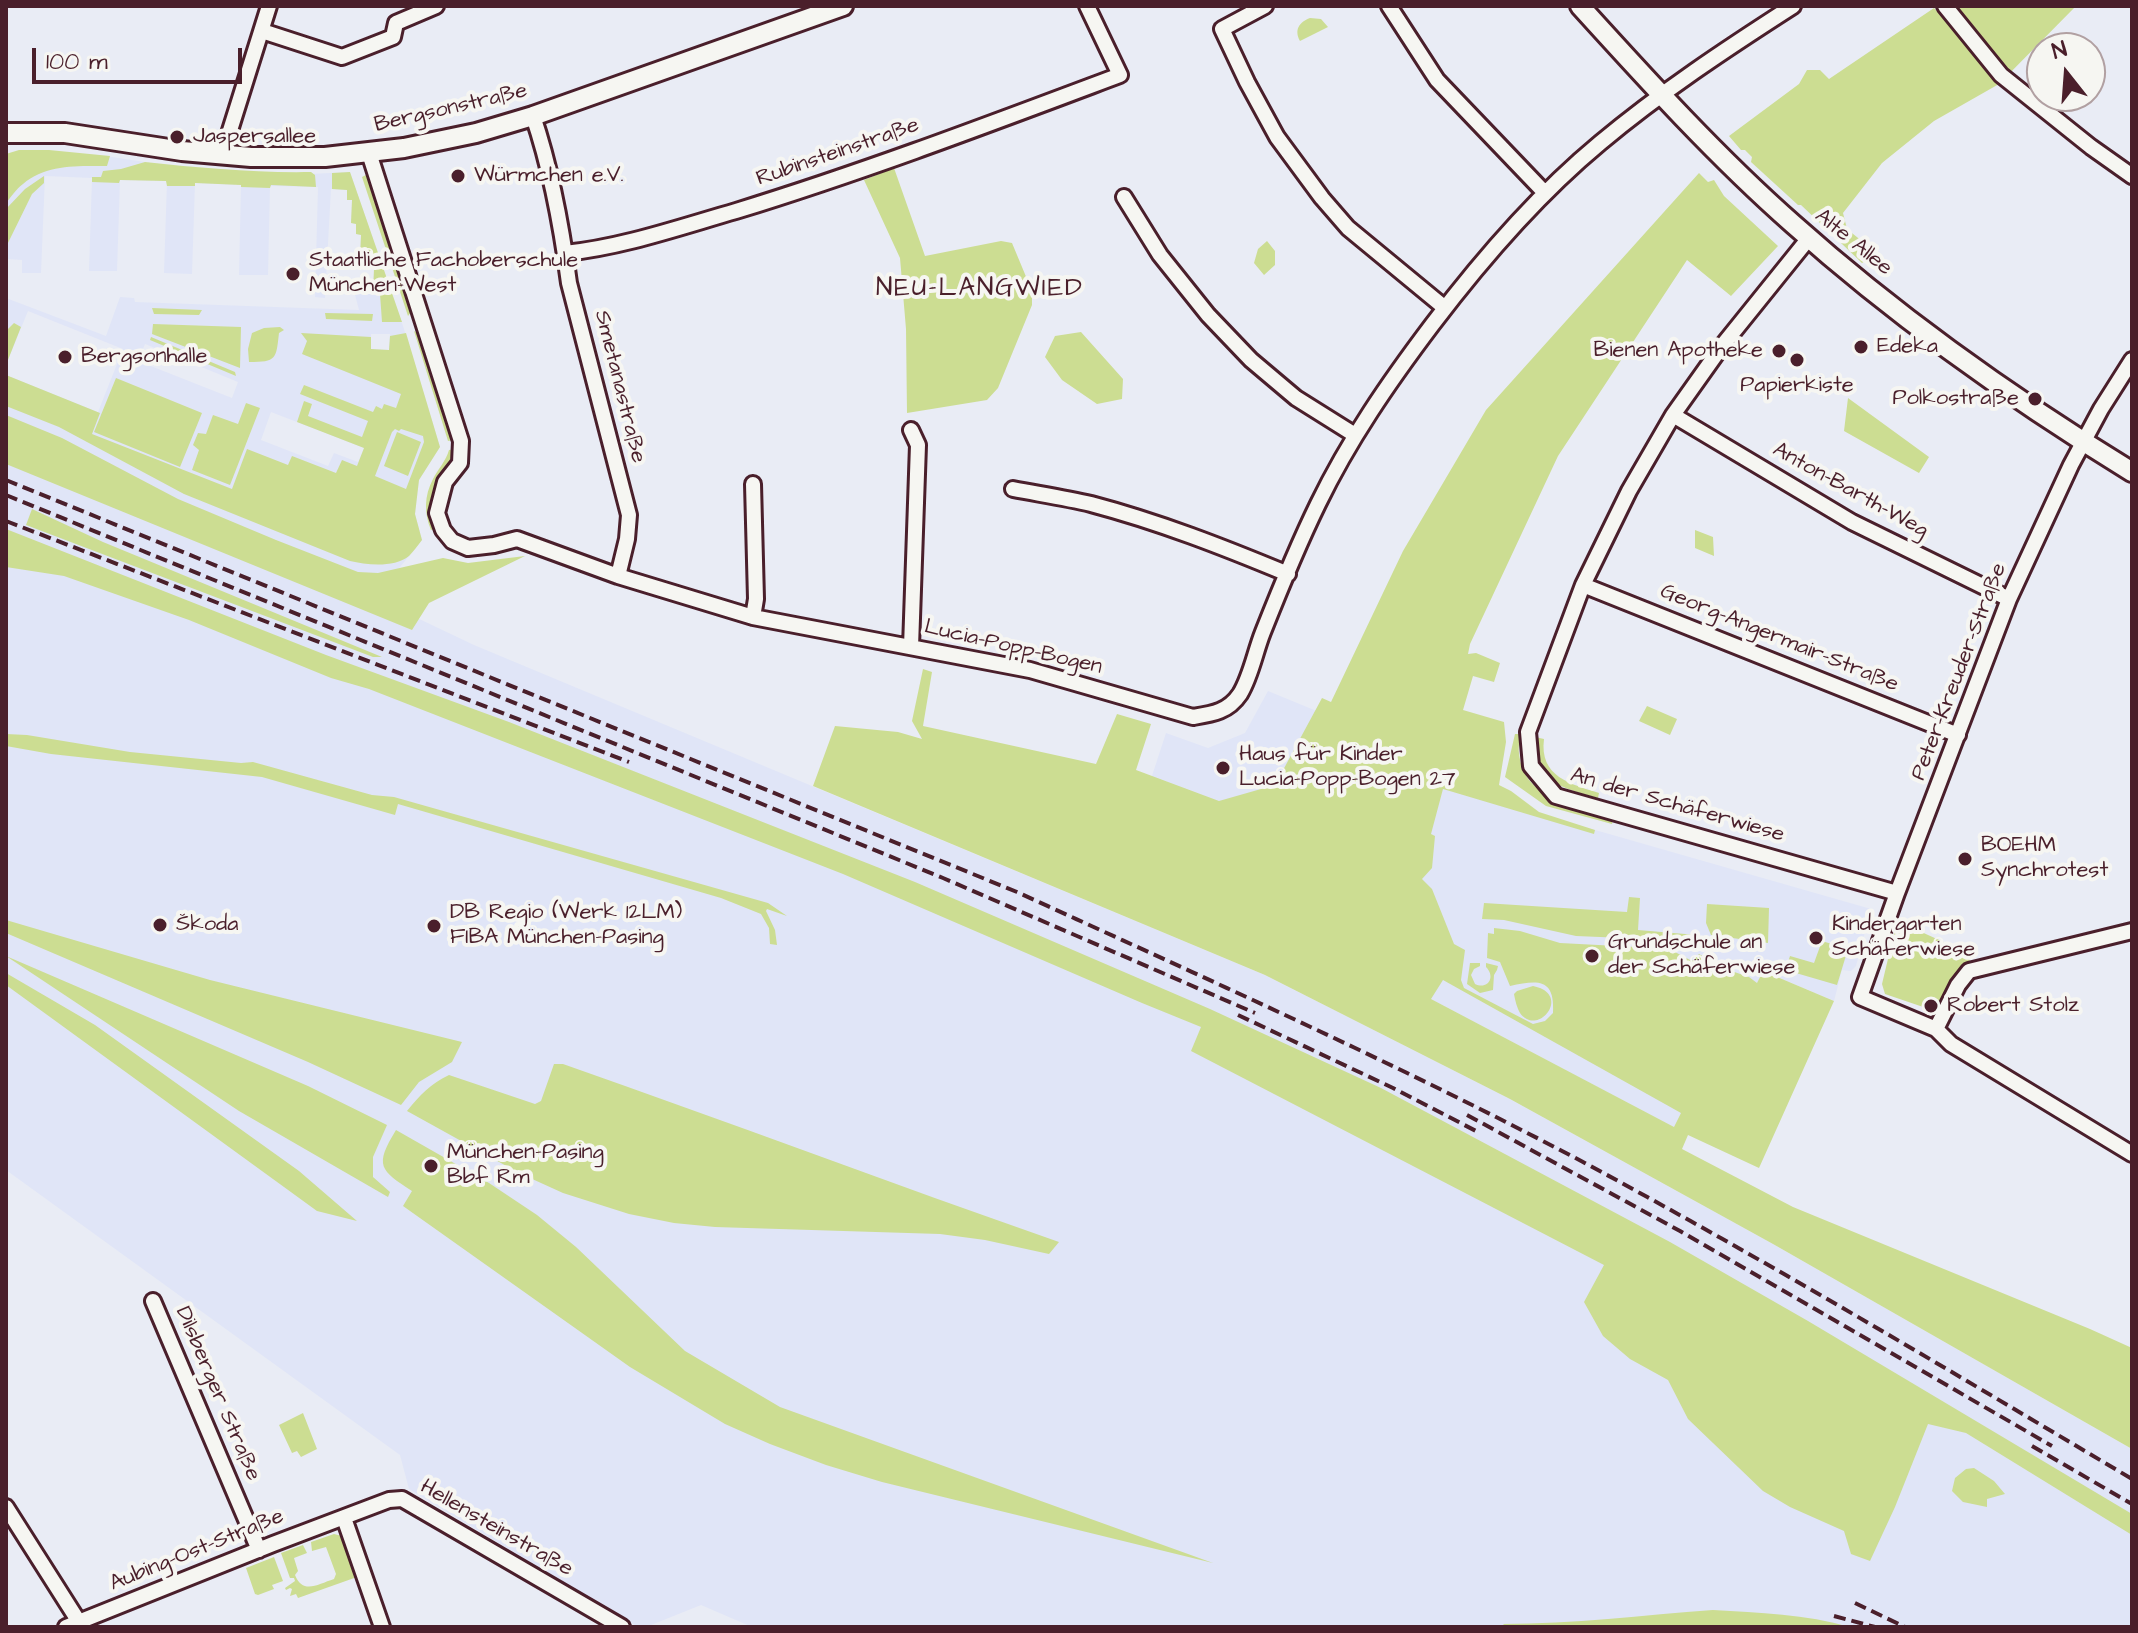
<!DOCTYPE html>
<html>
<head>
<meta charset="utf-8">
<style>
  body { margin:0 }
  #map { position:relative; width:2138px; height:1633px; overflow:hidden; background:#e9ecf5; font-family:"Architects Daughter",sans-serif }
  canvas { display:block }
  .frame { position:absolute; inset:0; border:8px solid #4a1f2b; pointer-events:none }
  .north { position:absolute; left:2026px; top:32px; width:80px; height:80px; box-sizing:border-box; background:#f6f6f2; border:2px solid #b1a0a2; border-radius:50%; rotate:343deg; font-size:22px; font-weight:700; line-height:32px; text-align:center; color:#4a1f2b }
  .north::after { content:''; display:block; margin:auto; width:28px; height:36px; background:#4a1f2b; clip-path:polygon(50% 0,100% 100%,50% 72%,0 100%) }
  .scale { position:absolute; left:32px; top:48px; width:210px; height:36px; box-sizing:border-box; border:4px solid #4a1f2b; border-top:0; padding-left:10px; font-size:24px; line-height:28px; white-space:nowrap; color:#4a1f2b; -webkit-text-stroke:6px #f6f6f2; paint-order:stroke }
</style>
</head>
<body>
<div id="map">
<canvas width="2138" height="1633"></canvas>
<div class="frame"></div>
<div class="north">N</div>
<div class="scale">100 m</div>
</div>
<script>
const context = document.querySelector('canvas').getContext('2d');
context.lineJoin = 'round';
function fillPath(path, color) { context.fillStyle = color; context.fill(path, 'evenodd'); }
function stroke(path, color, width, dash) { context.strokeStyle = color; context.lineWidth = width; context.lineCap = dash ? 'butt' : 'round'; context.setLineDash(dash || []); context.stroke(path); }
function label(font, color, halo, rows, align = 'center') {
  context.font = font + ' "Architects Daughter",sans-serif'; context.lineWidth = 8; context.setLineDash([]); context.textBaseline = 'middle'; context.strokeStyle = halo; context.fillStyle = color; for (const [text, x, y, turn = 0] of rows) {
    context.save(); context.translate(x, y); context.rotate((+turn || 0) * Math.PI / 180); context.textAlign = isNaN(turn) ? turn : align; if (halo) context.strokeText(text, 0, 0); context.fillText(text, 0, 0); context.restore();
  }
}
const built = new Path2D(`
  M 106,156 L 196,170 L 290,175 L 350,172 L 404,329 L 440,447 L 419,480 L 415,514 L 422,540 L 375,598 L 474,645 L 1265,975 L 1510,1099 L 1773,1244 L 2132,1449 L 2132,1627 L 752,1627 L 701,1605 L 646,1627 L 638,1627 L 409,1489 L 400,1455 L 6,1170 L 6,375 L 98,412 L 123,349 L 28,311 L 6,365 L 6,298 L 106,336 L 120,297 L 134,298 L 135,302 L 359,310 L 354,291 L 373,292 L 374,269 L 370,268 L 370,257 L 360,257 L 361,235 L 356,234 L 356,224 L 351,223 L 352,200 L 347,200 L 347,190 L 331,189 L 325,298 L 315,297 L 318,187 L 270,186 L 268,275 L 239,275 L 241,185 L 195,183 L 192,274 L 164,273 L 167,181 L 120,180 L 117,271 L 89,271 L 92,178 L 45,176 L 41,273 L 22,273 L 22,260 L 6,259 L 6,180 L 35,165 ZM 371,334 L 390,334 L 389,350 L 371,349 ZM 145,344 L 238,382 L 232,398 L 138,361 ZM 271,412 L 364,448 L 358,462 L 334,453 L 328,466 L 261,440 Z
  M 1268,691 L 1319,712 L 1279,794 L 1233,817 L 1148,788 L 1166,733 L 1208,748 L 1245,733 Z
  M 1438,785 L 1871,909 L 1856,966 L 1851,971 L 1842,970 L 1834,1001 L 1763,971 L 1688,1135 L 1421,994 L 1417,861 Z`);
const green = new Path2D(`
  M 1948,6 L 2076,6 L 1999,84 L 1934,121 L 1882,163 L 1843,213 L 1847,229 L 1863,242 L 1870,258 L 1862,263 L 1801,205 L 1798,205 L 1751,162 L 1752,157 L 1745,150 L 1741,150 L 1729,136 L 1799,84 L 1807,70 L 1820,70 L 1829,79 L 1934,8 L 1938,12 Z
  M 1310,18 L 1321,19 L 1328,27 L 1300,41 C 1294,30 1299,22 1310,18 Z
  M 19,150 L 49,150 L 110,156 L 107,166 C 78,166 46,164 23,184 C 16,189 11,197 6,203 L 6,154 Z
  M 145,162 C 201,168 255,173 311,172 L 315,175 L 316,187 L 271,185 L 270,188 L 241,187 L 241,185 L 195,183 L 195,186 L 167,186 L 166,181 L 120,180 L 119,183 L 92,182 L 92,177 L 101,177 L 103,171 L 121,169 Z
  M 894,168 L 925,256 L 1001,241 L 1012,243 L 1032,291 L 1032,305 L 998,388 L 987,400 L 907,413 L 906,329 L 900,258 L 864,180 Z
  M 350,172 L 402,322 L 382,322 L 380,294 L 373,292 L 374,269 L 370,268 L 370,257 L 360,257 L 361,235 L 356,234 L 356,224 L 351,223 L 352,200 L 347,200 L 347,190 L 332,189 L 332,173 Z
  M 1699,173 L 1708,182 L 1714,180 L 1724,196 L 1778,246 L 1731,296 L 1687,260 L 1558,456 L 1470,644 L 1468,654 L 1476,653 L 1500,663 L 1494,682 L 1473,676 L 1463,710 L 1504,722 L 1506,742 L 1499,785 L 1511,791 L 1539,812 L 1595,830 L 1594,834 L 1443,789 L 1431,834 L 1435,836 L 1432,868 L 1422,879 L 1432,889 L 1454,944 L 1465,950 L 1461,980 L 1464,988 L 1533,1024 L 1545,1021 L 1553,1013 C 1555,978 1538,980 1510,986 L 1500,962 L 1487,958 L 1488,933 L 1494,934 L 1494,928 L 1520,931 L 1560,943 L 1675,949 L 1675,952 L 1692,961 L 1699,954 L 1711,961 L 1711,964 L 1749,977 L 1757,983 L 1763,971 L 1834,1001 L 1759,1168 L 1688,1135 L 1682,1149 L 1793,1207 L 2090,1329 L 2132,1348 L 2132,1449 L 1773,1244 L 1510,1099 L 1265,975 L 813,786 L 835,726 L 898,732 L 922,739 L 912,721 L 923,669 L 932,672 L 923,726 L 1096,764 L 1117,714 L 1151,724 L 1136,770 L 1219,801 L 1275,785 L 1322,698 L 1331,702 L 1403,551 L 1486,410 ZM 1443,980 L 1681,1113 L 1674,1127 L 1431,999 Z
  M 366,175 L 412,311 L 408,316 L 362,177 Z
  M 44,176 L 44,183 L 32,194 L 6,247 L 6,209 L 25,189 Z
  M 1267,241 L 1275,251 L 1275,265 L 1264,275 L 1254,263 L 1258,249 Z
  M 152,308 L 202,310 L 199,315 L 154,314 Z
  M 325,313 L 373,314 L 372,321 L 326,319 Z
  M 14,323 L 21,327 L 6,365 L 6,331 Z
  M 153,324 L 241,327 L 240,368 L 152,334 Z
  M 280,327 L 284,330 L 279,333 C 276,359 277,362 249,362 L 248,349 L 252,333 L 264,328 Z
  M 414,331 L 419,334 L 453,440 L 448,441 Z
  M 1081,332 L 1123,379 L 1122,399 L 1097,404 L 1062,380 L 1045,357 L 1055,336 Z
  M 301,333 L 371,337 L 371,349 L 389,350 L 390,336 L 406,333 L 440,447 L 419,480 L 415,514 L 422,540 C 418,545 414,551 409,556 C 394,568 367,565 350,561 L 184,494 L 59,427 L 6,406 L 6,375 L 100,413 L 92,434 L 232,489 L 247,449 L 288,465 L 292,456 L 336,473 L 342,460 L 357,466 L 364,448 L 297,422 L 304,401 L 312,404 L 308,416 L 362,437 L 368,421 L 300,394 L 304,385 L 373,412 L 376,406 L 382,409 L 384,404 L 396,408 L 401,394 L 302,354 L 307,341 ZM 395,429 L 399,431 L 401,429 L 423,436 L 424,442 L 406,489 L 375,476 L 392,432 Z
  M 151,337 L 235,372 L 236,376 L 150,340 Z
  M 116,378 L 202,413 L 180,467 L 94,432 Z
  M 1848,398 L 1929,457 L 1919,473 L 1844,431 Z
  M 246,403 L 260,408 L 230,485 L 192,470 L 199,450 L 193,445 L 198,433 L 206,434 L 213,415 L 238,424 Z
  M 6,415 L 62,438 L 178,499 L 276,540 L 358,572 L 378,573 L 443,558 L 468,563 L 525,556 L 429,603 L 412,630 L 6,464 Z
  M 397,432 L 421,442 L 408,476 L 384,466 Z
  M 455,449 C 452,464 442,471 436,484 C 429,499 430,513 434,529 L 431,530 C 424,513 424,496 433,479 C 438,469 446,461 449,450 Z
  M 32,509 L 103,542 L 382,657 L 373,657 L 26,525 Z
  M 6,529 L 326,655 L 509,722 L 915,882 L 1210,1009 L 1381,1088 L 1670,1242 L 1808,1321 L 2132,1514 L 2132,1535 L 1966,1433 L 1928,1424 L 1895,1507 L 1870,1561 L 1851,1554 L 1844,1531 L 1790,1507 L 1763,1491 L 1688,1419 L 1668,1380 L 1630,1359 L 1603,1336 L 1584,1302 L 1604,1265 L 1191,1051 L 1201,1027 L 1142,1003 L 843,874 L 369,689 L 331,678 L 189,620 L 64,576 L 6,567 Z
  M 1695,530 L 1713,537 L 1714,556 L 1695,548 Z
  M 1647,706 L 1677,719 L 1670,735 L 1639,721 Z
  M 6,734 L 27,735 L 130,752 L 241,763 L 253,762 L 372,795 L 394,797 L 768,903 L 787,916 L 767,909 L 766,911 L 775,930 L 777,945 L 770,944 L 769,928 L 761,914 L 721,898 L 398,804 L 395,815 L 262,777 L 51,754 L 6,746 Z
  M 1515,734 L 1521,734 C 1520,740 1518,747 1519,753 C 1523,800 1578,808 1613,819 L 1612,824 L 1546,806 L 1505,777 Z
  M 1535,737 L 1544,739 C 1539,777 1571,784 1599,793 L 1598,798 C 1562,788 1533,782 1535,737 Z
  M 1629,897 L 1640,898 L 1638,930 L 1697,935 L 1696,941 L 1576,936 L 1504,920 L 1482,919 L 1484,903 L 1627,912 Z
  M 1707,904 L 1769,908 L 1768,943 L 1711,935 L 1706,923 Z
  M 6,920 L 210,980 L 462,1042 L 452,1062 L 419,1082 L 401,1105 L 308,1062 L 6,933 Z
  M 1897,921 L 1968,953 L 1970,962 L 1939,1003 L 1929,1009 L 1885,994 L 1882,984 Z
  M 1822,941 L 1848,949 L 1837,985 L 1789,971 L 1786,968 L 1790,956 L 1814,963 Z
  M 6,956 L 308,1086 L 387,1125 L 373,1157 L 373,1177 L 390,1192 L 388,1197 L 239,1111 Z
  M 1470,963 L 1480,963 L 1480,966 L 1474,969 L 1471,975 L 1475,984 C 1488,990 1496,977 1486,967 L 1486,963 L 1498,966 L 1497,970 L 1494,975 L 1493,990 L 1480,993 L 1467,984 Z
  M 6,973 L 95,1025 L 299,1171 L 357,1221 L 317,1211 L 6,985 Z
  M 1533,986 C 1573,994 1538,1038 1520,1013 C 1517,1008 1515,1000 1514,994 L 1517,991 Z
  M 554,1064 L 563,1064 C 729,1122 893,1184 1059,1242 L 1049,1254 L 985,1240 L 940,1234 L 715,1227 L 674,1223 L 629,1214 L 563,1193 L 519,1173 L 407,1111 C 420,1095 430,1084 449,1075 L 535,1104 L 541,1101 Z
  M 396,1130 L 489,1183 L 537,1215 L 576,1247 L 685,1351 L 780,1407 L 1213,1563 L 882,1482 L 826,1465 L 770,1444 L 725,1424 L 630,1367 L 403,1206 L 412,1191 C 380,1170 374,1166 396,1130 Z
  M 303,1413 L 317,1449 L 301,1457 L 297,1451 L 292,1453 L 279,1425 Z
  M 1974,1468 L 1994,1481 L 2005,1494 L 1987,1499 L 1987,1507 L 1963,1502 L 1952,1491 L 1955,1478 L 1966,1469 Z
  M 334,1534 L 342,1536 L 357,1577 L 298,1598 L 296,1594 L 290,1596 L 292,1589 L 290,1588 L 286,1590 L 285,1588 L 295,1581 L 294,1578 L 290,1578 L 281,1553 L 303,1545 L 307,1553 L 294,1558 L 298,1571 L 295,1575 C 303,1595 318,1584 334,1579 L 336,1574 L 326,1547 L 312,1551 L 311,1542 Z
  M 274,1557 L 283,1581 L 272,1585 L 274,1589 L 258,1595 L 255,1594 L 246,1568 Z
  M 1713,1610 C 1759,1613 1806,1614 1850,1627 L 1506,1627 L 1503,1624 C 1573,1624 1643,1615 1713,1610 Z`);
const street = new Path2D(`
  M 1265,6 L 1222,29 L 1247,82 L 1277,137 L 1322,198 L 1348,228 L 1445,308
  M 1389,6 L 1437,80 L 1545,193
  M 1945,6 L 2001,75 L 2091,147 L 2132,176
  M 262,31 L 342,57 L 393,37 L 396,23 L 436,6
  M 533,116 C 550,166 562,230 569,283 L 629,515 L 627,539 L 618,576
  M 369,153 L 461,441 L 460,463 L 445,482 L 437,513 L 443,530 L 452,541 L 468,548 L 494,545 L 517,539 L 618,576 L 753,617 L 1030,670 L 1193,717 C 1212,714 1228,712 1240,694 C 1251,676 1255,652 1263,632 C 1280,589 1298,545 1318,504 C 1349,440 1389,382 1432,325 C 1482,259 1536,196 1600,143 C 1661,92 1726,49 1793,6
  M 222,156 L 269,6
  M 1124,197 L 1160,255 L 1208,315 L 1251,360 L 1296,398 L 1355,435
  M 1809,238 L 1722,346 L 1673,415 L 1629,491 L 1583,585 L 1528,732 L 1531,766 L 1556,796 L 1897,893
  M 565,253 C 623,247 680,227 736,211 C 866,171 992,123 1120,75 L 1087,6
  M 2132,360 L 2101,409 L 2071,465 L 2009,599 L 1897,893 L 1860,997 L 1936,1029 L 1951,1044 L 2132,1154
  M 1673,415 L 1852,522 L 2009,599
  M 911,430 L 918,445 L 911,647
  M 1013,489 C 1039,494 1066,498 1091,504 C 1159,522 1223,547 1288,574
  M 1583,585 L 1958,735
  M 753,617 L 756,599 L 753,484
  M 1936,1029 L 1958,985 L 1969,971 L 2132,931
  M 153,1301 L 259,1550
  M 6,1507 L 79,1622
  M 344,1518 L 382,1627
  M 66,1627 L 273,1544 L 389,1500 L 402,1499 L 622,1627`);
const secondary = new Path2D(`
  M 1580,6 C 1648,81 1717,157 1793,224 C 1897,317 2013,399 2132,472
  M 6,133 L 65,133 L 182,151 L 251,157 L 325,157 L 404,148 L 476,133 L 533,116 L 843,6`);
const rail = new Path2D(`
  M 6,480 L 1017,892 C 1207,979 1398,1064 1583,1162 C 1769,1262 1950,1371 2132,1479
  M 6,495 L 943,878 L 1255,1013
  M 6,521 L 629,762
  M 1238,1015 L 1393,1088 L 1476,1131
  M 1467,1115 L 1680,1231 L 2052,1446
  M 2032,1446 L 2132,1504
  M 1855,1603 L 1905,1627
  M 1834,1616 L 1875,1627`);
const markers = [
  [177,137,8,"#4a1f2b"],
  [458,176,8,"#4a1f2b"],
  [293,274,8,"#4a1f2b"],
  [1861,347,8,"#4a1f2b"],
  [1779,351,8,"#4a1f2b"],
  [65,357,8,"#4a1f2b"],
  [1797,360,8,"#4a1f2b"],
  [2035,399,8,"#4a1f2b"],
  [1223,768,8,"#4a1f2b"],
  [1965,859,8,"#4a1f2b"],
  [160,925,8,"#4a1f2b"],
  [434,926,8,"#4a1f2b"],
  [1816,938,8,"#4a1f2b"],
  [1592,956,8,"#4a1f2b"],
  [1931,1006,8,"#4a1f2b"],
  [431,1166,8,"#4a1f2b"]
];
const streetNames = [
  ["Bergsonstraße",451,109,-13],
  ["Rubinsteinstraße",838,153,-19],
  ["Alte Allee",1853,243,39],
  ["Smetanastraße",619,387,76],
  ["Anton-Barth-Weg",1850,491,29],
  ["Georg-Angermair-Straße",1779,639,22],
  ["Lucia-Popp-Bogen",1013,648,13],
  ["Peter-Kreuder-Straße",1960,672,-69],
  ["An der Schäferwiese",1677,806,16],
  ["Dilsberger Straße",217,1394,67],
  ["Hellensteinstraße",496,1529,30],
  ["Aubing-Ost-Straße",197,1551,-22]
];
const poiNames = [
  ["Jaspersallee",193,137],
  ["Würmchen e.V.",474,176],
  ["Staatliche Fachoberschule",309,261],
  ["München-West",309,286],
  ["Edeka",1877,347],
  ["Bienen Apotheke",1763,351,"right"],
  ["Bergsonhalle",81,357],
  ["Papierkiste",1797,386,"center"],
  ["Polkostraße",2019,399,"right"],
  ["Haus für Kinder",1239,755],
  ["Lucia-Popp-Bogen 27",1239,780],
  ["BOEHM",1981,846],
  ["Synchrotest",1981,871],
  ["DB Regio (Werk 12LM)",450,913],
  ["FIBA München-Pasing",450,938],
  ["Škoda",176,925],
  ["Kindergarten",1832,925],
  ["Schäferwiese",1832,950],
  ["Grundschule an",1608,943],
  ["der Schäferwiese",1608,968],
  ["Robert Stolz",1947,1006],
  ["München-Pasing",447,1153],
  ["Bbf Rm",447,1178]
];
const quarterNames = [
  ["NEU-LANGWIED",980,290]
];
fillPath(built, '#e0e5f7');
fillPath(green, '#ccdd92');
stroke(street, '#4a1f2b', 20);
stroke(secondary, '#4a1f2b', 24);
stroke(street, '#f6f6f2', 14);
stroke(secondary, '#f6f6f2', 18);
stroke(rail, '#4a1f2b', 4, [12, 6]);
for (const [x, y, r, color] of markers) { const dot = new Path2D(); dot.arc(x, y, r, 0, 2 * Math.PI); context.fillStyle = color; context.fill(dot); stroke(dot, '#f6f6f2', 3); }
label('22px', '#4a1f2b', '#f6f6f2', streetNames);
label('22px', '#4a1f2b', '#f6f6f2', poiNames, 'left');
context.letterSpacing = '2px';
label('26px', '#4a1f2b', '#f6f6f2', quarterNames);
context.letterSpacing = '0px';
</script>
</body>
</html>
